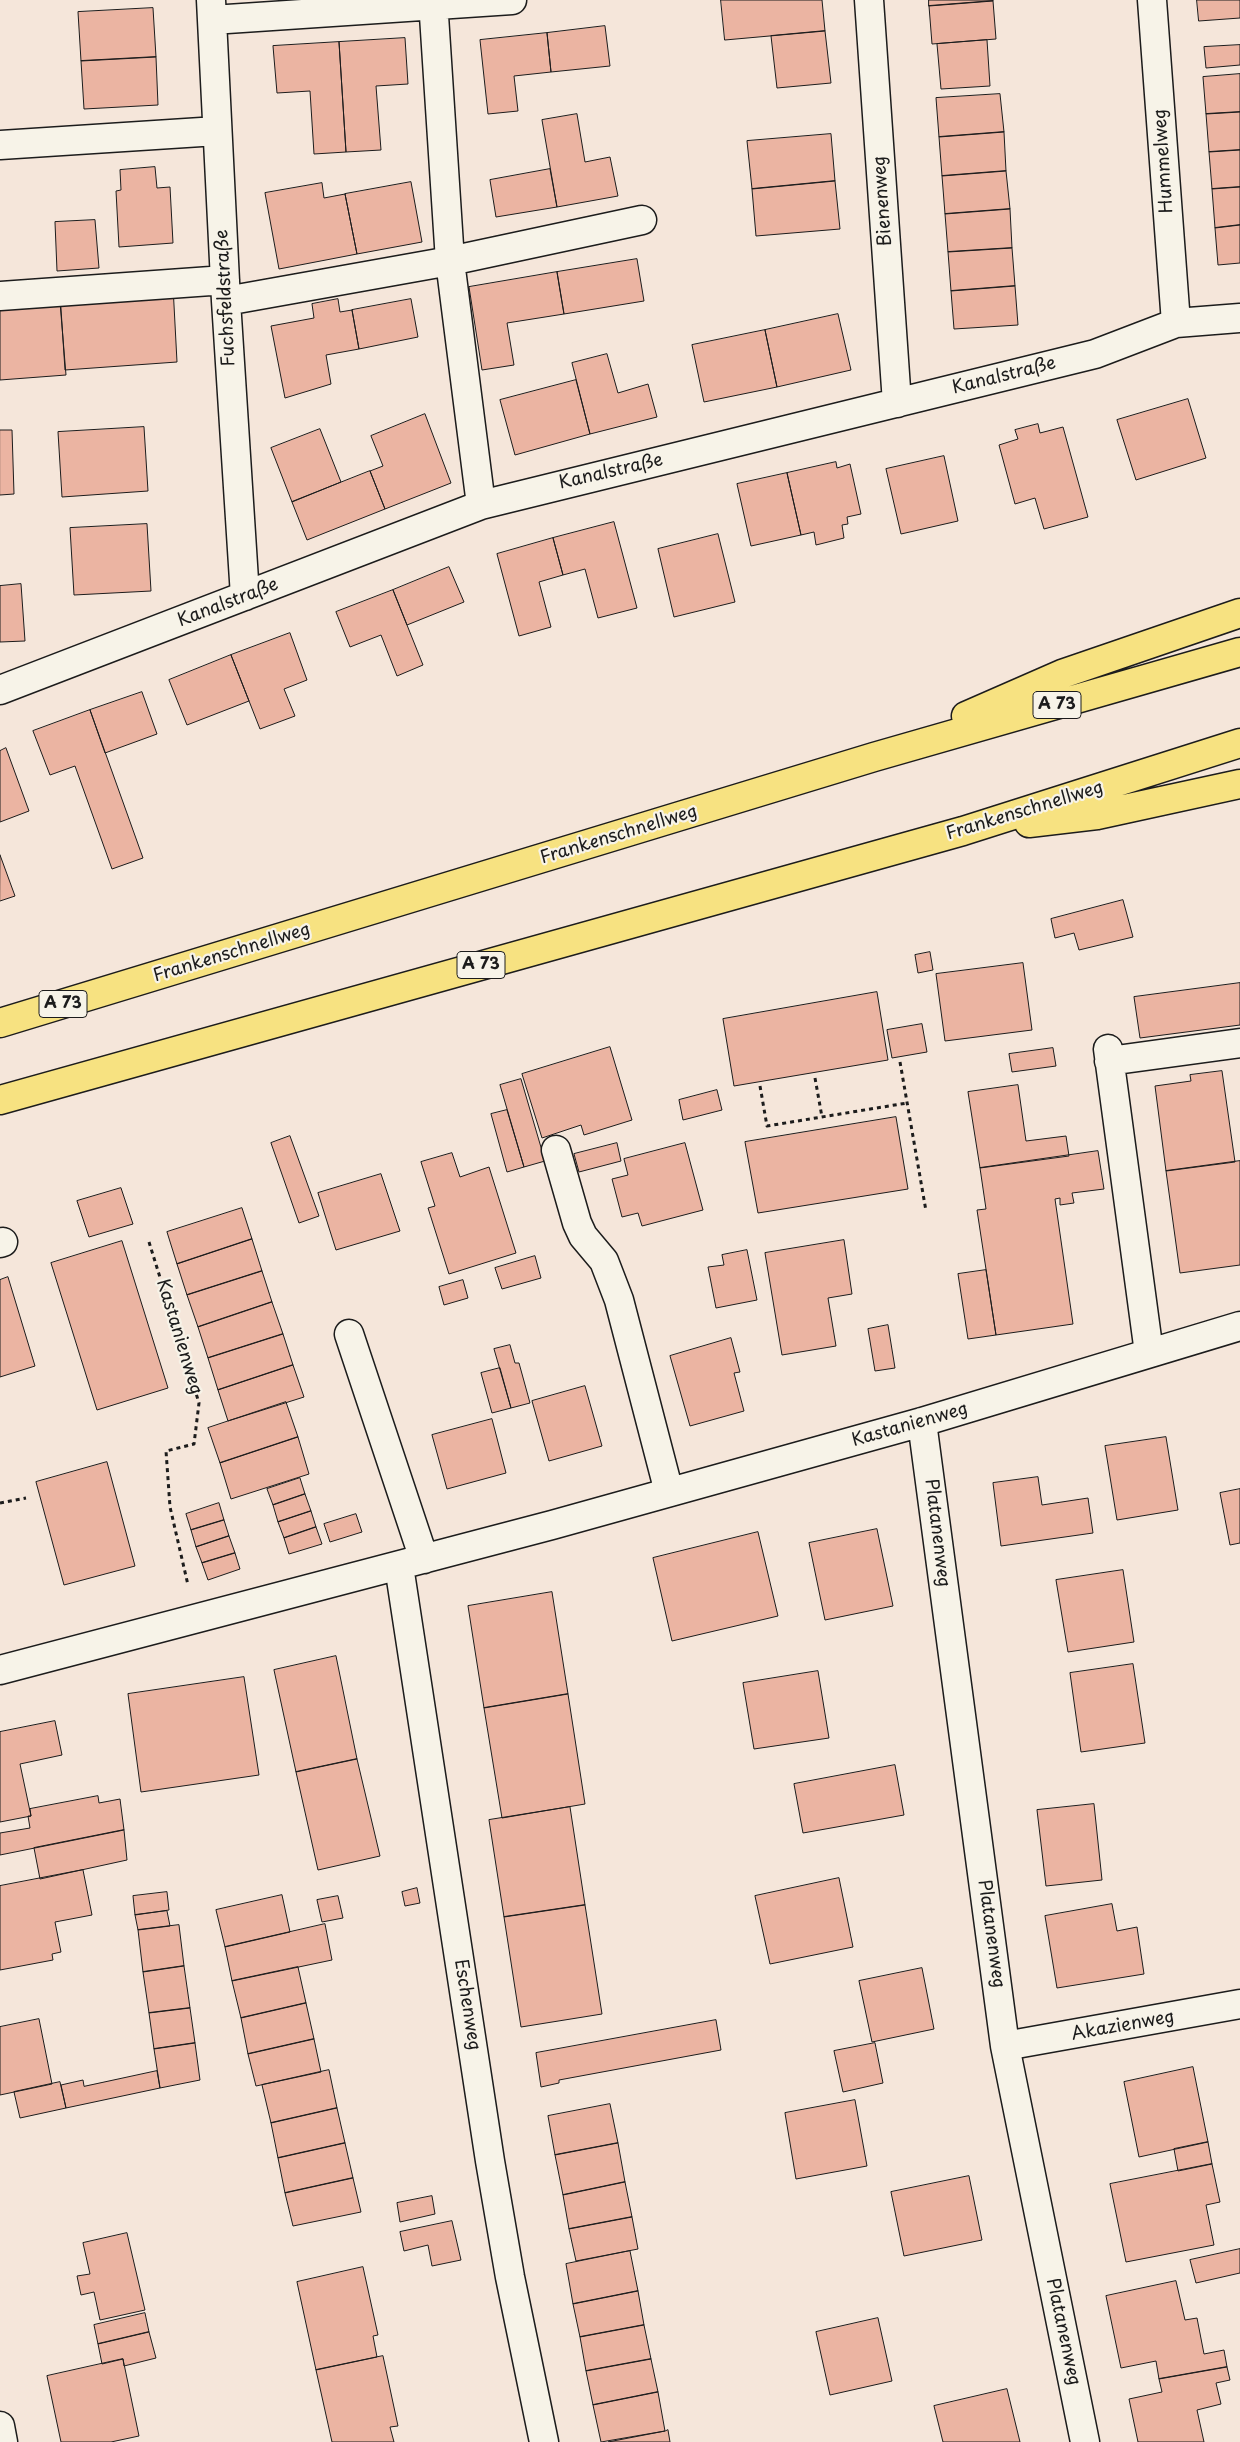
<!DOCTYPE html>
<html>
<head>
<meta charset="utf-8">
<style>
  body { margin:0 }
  canvas { display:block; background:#f5e6da }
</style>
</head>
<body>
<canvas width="1240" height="2442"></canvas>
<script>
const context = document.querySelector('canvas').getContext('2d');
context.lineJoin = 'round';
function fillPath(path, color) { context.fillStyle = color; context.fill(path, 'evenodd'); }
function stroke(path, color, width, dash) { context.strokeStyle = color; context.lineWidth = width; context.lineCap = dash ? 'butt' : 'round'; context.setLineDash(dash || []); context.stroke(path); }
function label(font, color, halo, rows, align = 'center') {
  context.font = font + ' "Playpen Sans",sans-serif'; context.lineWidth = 4.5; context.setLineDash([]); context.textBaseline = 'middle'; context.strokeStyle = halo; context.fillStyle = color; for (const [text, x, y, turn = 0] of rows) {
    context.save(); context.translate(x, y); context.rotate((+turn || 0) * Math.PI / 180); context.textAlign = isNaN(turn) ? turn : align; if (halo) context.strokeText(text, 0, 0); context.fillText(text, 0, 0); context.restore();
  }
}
const building = new Path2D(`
  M 721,0 L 822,0 L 825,31 L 725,40 Z
  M 929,0 L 993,0 L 993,1 L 929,6 Z
  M 1197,0 L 1240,0 L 1240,18 L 1199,21 Z
  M 993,1 L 996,39 L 932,44 L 929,6 Z
  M 153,8 L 156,57 L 81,61 L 78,12 Z
  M 605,26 L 610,66 L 551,72 L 547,33 Z
  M 825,31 L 831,83 L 777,88 L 771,36 Z
  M 547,33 L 551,72 L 514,76 L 518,111 L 488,114 L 480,40 Z
  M 405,38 L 408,84 L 376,86 L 381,150 L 346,152 L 339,42 Z
  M 987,40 L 990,86 L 941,89 L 937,44 Z
  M 339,42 L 346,152 L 314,154 L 310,91 L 277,93 L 273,46 Z
  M 1240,45 L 1240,65 L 1206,68 L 1204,47 Z
  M 156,57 L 158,105 L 84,109 L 81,61 Z
  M 1240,74 L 1240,112 L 1206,114 L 1203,77 Z
  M 1000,94 L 1004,132 L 939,137 L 936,98 Z
  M 1240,112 L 1240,150 L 1209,152 L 1206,114 Z
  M 577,114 L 585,162 L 610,157 L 618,196 L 557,207 L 542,120 Z
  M 1004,132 L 1006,171 L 942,176 L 939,137 Z
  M 831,134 L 835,181 L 752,189 L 747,141 Z
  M 1240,150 L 1240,187 L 1212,189 L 1209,152 Z
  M 155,167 L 157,188 L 170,187 L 173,243 L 119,247 L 116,191 L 121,190 L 120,170 Z
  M 550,169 L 557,207 L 496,217 L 490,180 Z
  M 1006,171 L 1010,209 L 945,214 L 942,176 Z
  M 835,181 L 840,229 L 756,236 L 752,189 Z
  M 411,182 L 422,242 L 357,254 L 345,194 Z
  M 322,183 L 324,198 L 345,194 L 357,254 L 279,269 L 265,193 Z
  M 1240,187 L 1240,225 L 1215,228 L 1212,189 Z
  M 1010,209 L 1012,248 L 948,252 L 945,214 Z
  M 95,220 L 99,268 L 57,271 L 55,222 Z
  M 1240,225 L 1240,263 L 1218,265 L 1215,228 Z
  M 1012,248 L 1015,286 L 951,291 L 948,252 Z
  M 637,259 L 644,301 L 564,314 L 557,272 Z
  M 557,272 L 564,314 L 507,323 L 514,365 L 482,370 L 469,287 Z
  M 173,286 L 177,362 L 65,370 L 60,294 Z
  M 1015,286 L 1018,325 L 954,329 L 951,291 Z
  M 338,299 L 340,312 L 352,310 L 359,349 L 326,355 L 331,384 L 285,398 L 271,326 L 314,318 L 312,304 Z
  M 411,299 L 418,337 L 359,349 L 352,310 Z
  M 60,302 L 66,375 L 0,380 L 0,306 Z
  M 838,314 L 851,370 L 777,387 L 765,330 Z
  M 765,330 L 777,387 L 704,402 L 692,345 Z
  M 607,354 L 618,393 L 648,384 L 657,417 L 590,434 L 572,363 Z
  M 576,380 L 590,434 L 515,455 L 500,400 Z
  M 1188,399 L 1206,458 L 1136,480 L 1117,420 Z
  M 425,414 L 451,483 L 385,509 L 370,471 L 383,466 L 371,436 Z
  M 1038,424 L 1040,433 L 1063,427 L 1088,517 L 1044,529 L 1035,498 L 1015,504 L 999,445 L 1018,439 L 1015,430 Z
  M 144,427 L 148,491 L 62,497 L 58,432 Z
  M 320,429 L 341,482 L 292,502 L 271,448 Z
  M 0,430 L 12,430 L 14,494 L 0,495 Z
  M 944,456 L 958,521 L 901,534 L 886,469 Z
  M 836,462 L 837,468 L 850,464 L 861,514 L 847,517 L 848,524 L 842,525 L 844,538 L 816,545 L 814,532 L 801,535 L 787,473 Z
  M 370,471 L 385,509 L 307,540 L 292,502 Z
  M 787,473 L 801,535 L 751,546 L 737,484 Z
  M 614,522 L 637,608 L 598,618 L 585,569 L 563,575 L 553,538 Z
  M 147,524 L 151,591 L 74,595 L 70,528 Z
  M 718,534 L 735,602 L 674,617 L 658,549 Z
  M 553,538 L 563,575 L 539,582 L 551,627 L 519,636 L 497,554 Z
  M 449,567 L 464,602 L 407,625 L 393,590 Z
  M 21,584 L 25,641 L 0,642 L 0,586 Z
  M 393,590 L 423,665 L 397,676 L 381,635 L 350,647 L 336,612 Z
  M 290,633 L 307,680 L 284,689 L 295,716 L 260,729 L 231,655 Z
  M 231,655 L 249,701 L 187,725 L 169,680 Z
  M 142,692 L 157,734 L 105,753 L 90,710 Z
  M 90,710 L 143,858 L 112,869 L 75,766 L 50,775 L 33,731 Z
  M 6,748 L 29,811 L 0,822 L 0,751 Z
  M 0,855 L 15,896 L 0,901 Z
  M 1123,900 L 1133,937 L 1079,950 L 1074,933 L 1055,938 L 1051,919 Z
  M 930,952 L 933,970 L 918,973 L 915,955 Z
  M 1023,963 L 1032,1030 L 945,1041 L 936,974 Z
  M 1240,983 L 1240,1025 L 1140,1038 L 1134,997 Z
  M 877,992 L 888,1060 L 734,1086 L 723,1019 Z
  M 922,1024 L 927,1052 L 892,1058 L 887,1030 Z
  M 610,1047 L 632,1120 L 584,1135 L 581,1125 L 542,1138 L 522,1074 Z
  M 1053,1048 L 1056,1066 L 1012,1072 L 1009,1054 Z
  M 1222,1071 L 1235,1162 L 1166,1171 L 1155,1086 L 1191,1081 L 1190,1075 Z
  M 521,1079 L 545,1161 L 524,1167 L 500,1085 Z
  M 1018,1085 L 1026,1141 L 1066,1136 L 1069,1156 L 980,1168 L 968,1092 Z
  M 717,1090 L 722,1110 L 683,1120 L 679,1100 Z
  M 507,1110 L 524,1167 L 507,1172 L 491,1114 Z
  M 896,1117 L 908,1189 L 758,1213 L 745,1142 Z
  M 290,1136 L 319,1216 L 299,1223 L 271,1143 Z
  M 617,1143 L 621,1161 L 579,1172 L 574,1154 Z
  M 685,1143 L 703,1210 L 642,1226 L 638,1213 L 622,1217 L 612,1179 L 628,1175 L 624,1159 Z
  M 1098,1151 L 1104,1189 L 1072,1193 L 1074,1203 L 1060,1205 L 1060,1198 L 1055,1199 L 1073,1324 L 996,1335 L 977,1210 L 986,1209 L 980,1168 Z
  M 452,1153 L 460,1177 L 489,1167 L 516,1253 L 449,1274 L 428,1208 L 435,1206 L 421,1162 Z
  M 1240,1161 L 1240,1265 L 1180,1273 L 1166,1171 Z
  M 381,1174 L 400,1231 L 336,1250 L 318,1193 Z
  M 121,1188 L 133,1224 L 89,1237 L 77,1201 Z
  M 242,1208 L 252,1239 L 177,1264 L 167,1232 Z
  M 252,1239 L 262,1271 L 187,1295 L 177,1264 Z
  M 844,1240 L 852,1294 L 828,1298 L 836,1346 L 782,1355 L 765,1253 Z
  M 122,1241 L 168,1388 L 97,1410 L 51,1263 Z
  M 747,1250 L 757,1300 L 716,1308 L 708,1267 L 724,1265 L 722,1255 Z
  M 535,1256 L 541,1278 L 502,1289 L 495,1268 Z
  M 986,1270 L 996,1335 L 968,1339 L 958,1274 Z
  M 262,1271 L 272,1302 L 198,1327 L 187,1295 Z
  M 8,1277 L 35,1366 L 0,1377 L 0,1280 Z
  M 463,1280 L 468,1298 L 444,1305 L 439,1287 Z
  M 272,1302 L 283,1334 L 208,1358 L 198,1327 Z
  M 888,1325 L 895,1368 L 875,1371 L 868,1329 Z
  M 283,1334 L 293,1365 L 218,1390 L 208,1358 Z
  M 731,1338 L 740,1372 L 734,1373 L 744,1411 L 690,1426 L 670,1356 Z
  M 510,1345 L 515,1363 L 519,1363 L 530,1403 L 511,1408 L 494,1349 Z
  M 293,1365 L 304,1397 L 228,1421 L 218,1390 Z
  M 500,1368 L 511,1408 L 492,1413 L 481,1373 Z
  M 585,1386 L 602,1446 L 549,1461 L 532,1401 Z
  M 286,1402 L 298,1437 L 220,1463 L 208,1428 Z
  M 492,1419 L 506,1473 L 447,1489 L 432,1435 Z
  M 298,1437 L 309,1474 L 231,1499 L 220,1463 Z
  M 1166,1437 L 1178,1510 L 1117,1520 L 1105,1446 Z
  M 107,1462 L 135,1566 L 64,1585 L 36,1482 Z
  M 1038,1477 L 1042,1505 L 1088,1498 L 1093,1533 L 1001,1546 L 993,1483 Z
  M 300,1478 L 305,1494 L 273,1505 L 267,1489 Z
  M 1240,1489 L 1240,1543 L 1230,1545 L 1220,1493 Z
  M 305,1494 L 311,1511 L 278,1522 L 273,1505 Z
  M 219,1503 L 224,1520 L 191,1530 L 186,1514 Z
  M 311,1511 L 316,1527 L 284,1538 L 278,1522 Z
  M 356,1514 L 362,1532 L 330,1542 L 324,1524 Z
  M 224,1520 L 229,1536 L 196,1547 L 191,1530 Z
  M 316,1527 L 322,1544 L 289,1554 L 284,1538 Z
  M 877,1529 L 893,1606 L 825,1620 L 809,1543 Z
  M 758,1532 L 778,1616 L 672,1641 L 653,1558 Z
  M 229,1536 L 235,1553 L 202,1563 L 196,1547 Z
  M 235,1553 L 240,1569 L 208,1580 L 202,1563 Z
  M 1123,1570 L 1134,1642 L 1068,1652 L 1056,1580 Z
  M 552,1592 L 568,1694 L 484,1708 L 468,1606 Z
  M 336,1656 L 357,1759 L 296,1772 L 274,1670 Z
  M 1133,1664 L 1145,1743 L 1081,1752 L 1070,1673 Z
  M 818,1671 L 829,1738 L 754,1749 L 743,1683 Z
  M 244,1677 L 259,1775 L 141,1792 L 128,1694 Z
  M 568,1694 L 585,1804 L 502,1818 L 484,1708 Z
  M 55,1721 L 62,1755 L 20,1764 L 31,1816 L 0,1822 L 0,1732 Z
  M 357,1759 L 380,1856 L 318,1870 L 296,1772 Z
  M 895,1765 L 904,1815 L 803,1833 L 794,1784 Z
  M 98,1796 L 99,1803 L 120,1799 L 124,1830 L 0,1855 L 0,1833 L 30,1828 L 28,1816 L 31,1816 L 30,1809 Z
  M 1094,1804 L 1102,1880 L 1046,1886 L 1037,1810 Z
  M 570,1807 L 585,1905 L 504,1917 L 489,1820 Z
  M 124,1830 L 127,1860 L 40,1879 L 34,1848 Z
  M 83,1870 L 92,1915 L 55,1922 L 61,1952 L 52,1954 L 53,1960 L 0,1970 L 0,1886 Z
  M 839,1878 L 853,1947 L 770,1964 L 755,1896 Z
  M 417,1888 L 420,1903 L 405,1906 L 402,1892 Z
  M 167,1892 L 169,1910 L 135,1915 L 133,1896 Z
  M 282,1895 L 290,1932 L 225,1947 L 216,1910 Z
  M 338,1896 L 343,1918 L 322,1922 L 317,1900 Z
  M 1112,1904 L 1117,1931 L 1137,1927 L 1144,1974 L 1057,1988 L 1045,1916 Z
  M 585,1905 L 602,2014 L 521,2027 L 504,1917 Z
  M 167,1911 L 170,1926 L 138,1930 L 135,1915 Z
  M 325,1924 L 332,1960 L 232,1981 L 225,1947 Z
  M 179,1925 L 184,1966 L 143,1972 L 138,1930 Z
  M 184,1966 L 190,2008 L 149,2013 L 143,1972 Z
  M 298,1967 L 306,2003 L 241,2018 L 232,1981 Z
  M 922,1968 L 934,2029 L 872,2042 L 859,1981 Z
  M 306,2003 L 314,2039 L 248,2054 L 241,2018 Z
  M 190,2008 L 195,2043 L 154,2049 L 149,2013 Z
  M 39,2019 L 52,2084 L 0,2095 L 0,2027 Z
  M 716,2020 L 721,2050 L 559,2080 L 559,2083 L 541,2087 L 536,2053 Z
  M 314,2039 L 321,2072 L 256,2086 L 248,2054 Z
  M 195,2043 L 200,2080 L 160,2088 L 154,2049 Z
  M 875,2043 L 883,2083 L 843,2092 L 834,2051 Z
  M 1193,2067 L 1208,2142 L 1139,2157 L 1124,2082 Z
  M 329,2070 L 337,2108 L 271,2123 L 262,2085 Z
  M 157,2071 L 160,2088 L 66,2108 L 61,2085 L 83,2080 L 84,2086 Z
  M 60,2082 L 66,2108 L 20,2118 L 14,2092 Z
  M 855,2100 L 867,2166 L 796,2179 L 785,2113 Z
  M 610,2104 L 618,2143 L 555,2155 L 548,2116 Z
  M 337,2108 L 345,2143 L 278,2158 L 271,2123 Z
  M 1208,2142 L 1212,2164 L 1178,2171 L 1174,2149 Z
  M 345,2143 L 353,2178 L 285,2193 L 278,2158 Z
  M 618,2143 L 625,2182 L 563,2195 L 555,2155 Z
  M 1212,2164 L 1220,2202 L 1206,2205 L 1214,2245 L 1126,2262 L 1110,2184 Z
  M 969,2176 L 982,2240 L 904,2256 L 891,2192 Z
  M 353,2178 L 361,2212 L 293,2226 L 285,2193 Z
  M 625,2182 L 632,2217 L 569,2229 L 563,2195 Z
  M 432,2196 L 435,2214 L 400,2222 L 397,2203 Z
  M 632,2217 L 638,2249 L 576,2261 L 569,2229 Z
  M 452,2221 L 461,2260 L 432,2266 L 428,2245 L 404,2251 L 400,2232 Z
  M 127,2233 L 145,2310 L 100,2320 L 94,2292 L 81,2295 L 77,2276 L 90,2274 L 83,2243 Z
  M 1240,2249 L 1240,2273 L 1196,2283 L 1190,2260 Z
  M 630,2251 L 638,2291 L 573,2304 L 566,2264 Z
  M 363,2267 L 378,2335 L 373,2336 L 377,2357 L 316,2370 L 297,2282 Z
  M 1176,2281 L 1185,2320 L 1197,2318 L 1204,2354 L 1224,2350 L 1227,2367 L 1159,2379 L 1156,2361 L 1121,2368 L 1106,2296 Z
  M 638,2291 L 644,2325 L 580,2337 L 573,2304 Z
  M 145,2313 L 149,2332 L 98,2344 L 94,2325 Z
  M 878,2318 L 892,2381 L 830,2395 L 816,2332 Z
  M 644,2325 L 651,2359 L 586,2371 L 580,2337 Z
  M 149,2332 L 156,2358 L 124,2366 L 123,2359 L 102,2364 L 98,2344 Z
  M 383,2356 L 398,2426 L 390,2427 L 394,2442 L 332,2442 L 316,2370 Z
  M 123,2359 L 139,2436 L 111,2442 L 61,2442 L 47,2376 Z
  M 651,2359 L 658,2392 L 593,2405 L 586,2371 Z
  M 1227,2367 L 1230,2380 L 1216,2383 L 1221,2404 L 1197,2410 L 1204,2442 L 1138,2442 L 1129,2399 L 1162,2392 L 1159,2379 Z
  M 1007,2389 L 1020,2442 L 943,2442 L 934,2406 Z
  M 658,2392 L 665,2431 L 601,2442 L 593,2405 Z
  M 668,2430 L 670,2442 L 608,2442 L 665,2431 Z`);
const path = new Path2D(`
  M 900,1062 L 926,1211
  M 815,1078 L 822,1117
  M 760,1086 L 767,1126 L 907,1103
  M 149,1242 L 199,1403 L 194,1444 L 166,1451 L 170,1507 L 188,1585
  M 0,1503 L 26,1498`);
const minor = new Path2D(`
  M 211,0 L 226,301 L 245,596
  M 433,0 L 450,261 L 481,505
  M 869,0 L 897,403
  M 1152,0 L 1176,323
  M 212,20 L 512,0
  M 0,145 L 217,131
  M 0,296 L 225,280
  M 226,301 L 450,261 L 642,220
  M 0,690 L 481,505 L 1095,354 L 1176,323 L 1240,318
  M 1108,1049 L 1149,1353
  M 1109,1061 L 1240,1043
  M 556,1150 L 577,1223 L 583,1236 L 604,1261 L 619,1300 L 669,1492
  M 0,1243 L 3,1242
  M 349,1334 L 424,1559
  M 922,1422 L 1005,2046 L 1085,2442
  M 399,1566 L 490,2161 L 510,2277 L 544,2442
  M 0,1670 L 552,1525 L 922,1422 L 1240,1326
  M 1005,2046 L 1240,2004
  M 0,2426 L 3,2442`);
const highway = new Path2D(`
  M 966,716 L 1062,674 L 1240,613
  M 1029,823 L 1097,815 L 1240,784
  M 0,1023 L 874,757 L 1240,652
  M 0,1100 L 963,831 L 1240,743`);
const shields = [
  [1057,705,48],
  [481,965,48],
  [63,1004,48]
];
const shieldNames = [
  ["A 73",1057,705],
  ["A 73",481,965],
  ["A 73",63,1004]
];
const streetNames = [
  ["Hummelweg",1164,161,-94],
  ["Bienenweg",883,201,-94],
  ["Fuchsfeldstraße",226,298,-93],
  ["Kanalstraße",1004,376,-14],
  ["Kanalstraße",611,472,-13],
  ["Kanalstraße",228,603,-21],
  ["Frankenschnellweg",1025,811,-17],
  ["Frankenschnellweg",619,835,-17],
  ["Frankenschnellweg",232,953,-17],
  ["Kastanienweg",179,1337,73],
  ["Kastanienweg",910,1425,-16],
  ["Platanenweg",937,1533,83],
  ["Platanenweg",991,1934,82],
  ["Eschenweg",467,2005,81],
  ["Akazienweg",1123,2026,-10],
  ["Platanenweg",1063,2332,78]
];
fillPath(building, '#ebb4a2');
stroke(building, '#1c1c1c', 1);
stroke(minor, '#1c1c1c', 31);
stroke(highway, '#1c1c1c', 31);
stroke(path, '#1c1c1c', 3, [4, 4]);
stroke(minor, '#f7f3e8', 28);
stroke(highway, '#f7e281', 28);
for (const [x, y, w] of shields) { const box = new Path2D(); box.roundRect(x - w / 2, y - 13.5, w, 27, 4); context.fillStyle = '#f7f3e8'; context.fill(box); stroke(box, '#1c1c1c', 1); }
label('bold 16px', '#1c1c1c', null, shieldNames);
label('18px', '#1c1c1c', '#f7f3e8', streetNames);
</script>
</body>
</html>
